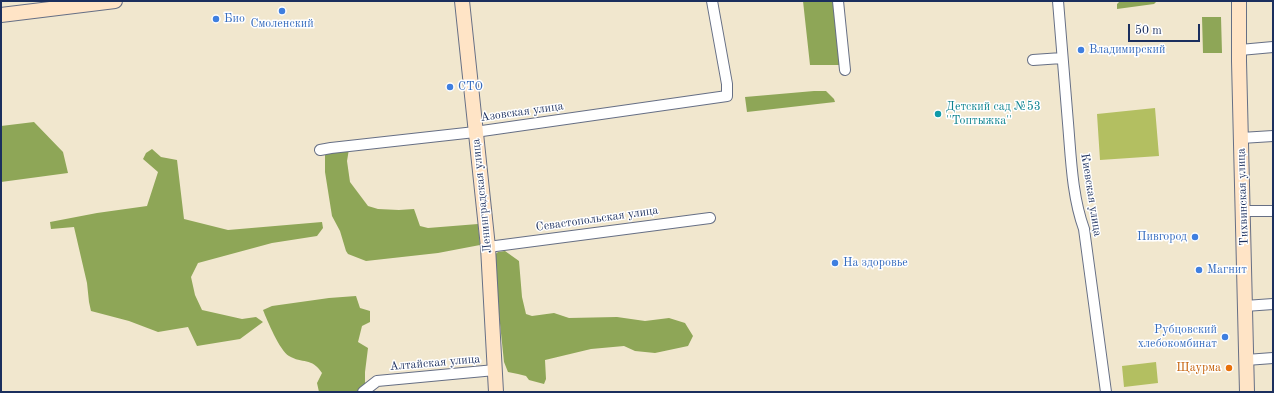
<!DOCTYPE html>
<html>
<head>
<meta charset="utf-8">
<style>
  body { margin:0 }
  #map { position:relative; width:1274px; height:393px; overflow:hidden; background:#f1e7ce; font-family:"Old Standard TT",serif }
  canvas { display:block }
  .frame { position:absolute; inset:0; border:2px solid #1b2f5e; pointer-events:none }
  .scale { position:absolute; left:1128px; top:24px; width:72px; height:18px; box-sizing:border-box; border:2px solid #1b2f5e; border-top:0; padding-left:5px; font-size:12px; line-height:14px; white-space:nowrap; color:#1b2f5e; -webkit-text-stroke:3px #fff; paint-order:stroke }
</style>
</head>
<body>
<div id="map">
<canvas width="1274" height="393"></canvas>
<div class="frame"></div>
<div class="scale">50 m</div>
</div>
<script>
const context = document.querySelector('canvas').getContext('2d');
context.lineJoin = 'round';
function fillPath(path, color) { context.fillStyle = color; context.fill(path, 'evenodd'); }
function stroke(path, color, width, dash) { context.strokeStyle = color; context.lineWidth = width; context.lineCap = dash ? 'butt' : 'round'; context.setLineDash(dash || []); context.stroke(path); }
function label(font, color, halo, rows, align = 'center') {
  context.font = font + ' "Old Standard TT",serif'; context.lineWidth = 3; context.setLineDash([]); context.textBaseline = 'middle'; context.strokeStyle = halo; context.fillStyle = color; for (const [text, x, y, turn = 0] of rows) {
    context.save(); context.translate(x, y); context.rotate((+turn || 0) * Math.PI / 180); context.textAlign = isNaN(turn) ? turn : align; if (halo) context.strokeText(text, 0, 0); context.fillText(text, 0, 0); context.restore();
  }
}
const green = new Path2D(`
  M 1155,108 L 1159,156 L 1100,160 L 1097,114 Z
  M 1156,362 L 1158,383 L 1124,387 L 1122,366 Z`);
const forest = new Path2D(`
  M 803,1 L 834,1 L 840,65 L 810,65 Z
  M 1120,1 L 1157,1 L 1154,4 L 1117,9 L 1117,4 Z
  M 1202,17 L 1221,17 L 1222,53 L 1203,53 Z
  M 814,91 L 826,91 L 834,99 L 835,102 L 747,112 L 745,97 Z
  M 34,122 L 63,152 L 68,173 L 1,182 L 1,126 Z
  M 152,149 L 161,157 L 177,160 L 184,219 L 228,230 L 322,222 L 323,228 L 317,236 L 272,243 L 198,263 L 191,277 L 195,295 L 202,310 L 242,319 L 256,317 L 263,322 L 240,339 L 197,346 L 188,327 L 158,332 L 129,321 L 91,311 L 89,302 L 87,283 L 74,227 L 51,229 L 50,222 L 97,213 L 147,206 L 158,172 L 143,159 L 146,153 Z
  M 349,149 L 347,161 L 350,182 L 368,206 L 378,209 L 399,210 L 414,209 L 420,226 L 428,228 L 478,224 L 480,245 L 438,253 L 366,261 L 348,254 L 346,251 L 340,231 L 332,216 L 325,172 L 325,153 Z
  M 505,251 L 519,261 L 522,297 L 526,314 L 532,316 L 554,313 L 569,318 L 617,317 L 645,321 L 669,318 L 685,323 L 693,336 L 688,346 L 655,353 L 635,351 L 624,346 L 591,349 L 545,360 L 546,379 L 544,384 L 529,380 L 526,376 L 518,374 L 508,372 L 504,362 L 493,256 L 498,252 Z
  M 356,296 L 360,308 L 370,311 L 370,322 L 362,326 L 358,342 L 368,348 L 365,372 L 365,392 L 319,392 L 317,383 L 322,373 C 312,357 302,364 289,356 C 280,351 267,320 263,310 L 272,306 L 329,298 Z`);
const street = new Path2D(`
  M 838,1 L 845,70
  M 1058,1 C 1061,42 1065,82 1068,123 C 1071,158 1072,196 1084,229 L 1106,392
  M 1240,50 L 1273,47
  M 1033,60 L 1062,58
  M 1241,138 L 1273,136
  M 320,150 L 331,148 L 475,132 L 727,96 L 727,84 L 712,1
  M 1243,211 L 1273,211
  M 488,247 L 710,218
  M 1245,306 L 1273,304
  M 1246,360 L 1273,358
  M 363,392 L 377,381 L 495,370`);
const secondary = new Path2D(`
  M 462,1 L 488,247 L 496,392
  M 1239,1 L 1239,61 L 1247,392
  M 1,15 L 115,1`);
const markers = [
  [282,11,4,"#3f7fe0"],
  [216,19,4,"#3f7fe0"],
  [1081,50,4,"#3f7fe0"],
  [450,87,4,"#3f7fe0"],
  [938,114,4,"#0f9aa8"],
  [1195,237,4,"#3f7fe0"],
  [835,263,4,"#3f7fe0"],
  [1199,270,4,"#3f7fe0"],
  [1225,337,4,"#3f7fe0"],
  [1229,368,4,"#e8710a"]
];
const shopNames = [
  ["Био",224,19],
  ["Смоленский",282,24,"center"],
  ["Владимирский",1089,50],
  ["СТО",458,87],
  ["Пивгород",1187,237,"right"],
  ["На здоровье",843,263],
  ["Магнит",1207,270],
  ["Рубцовский",1217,330,"right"],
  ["хлебокомбинат",1217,344,"right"]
];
const cultureNames = [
  ["Детский сад №53",946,107],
  ["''Топтыжка''",946,121]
];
const streetNames = [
  ["Азовская улица",522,112,-8],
  ["Киевская улица",1091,195,81],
  ["Ленинградская улица",482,196,-96],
  ["Тихвинская улица",1243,197,-92],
  ["Севастопольская улица",597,219,-8],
  ["Алтайская улица",435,363,-5]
];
const foodNames = [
  ["Щаурма",1221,368]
];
fillPath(green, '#b3bf61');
fillPath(forest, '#8ea657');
stroke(street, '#666f85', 12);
stroke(secondary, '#666f85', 16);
stroke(street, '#fff', 10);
stroke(secondary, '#ffe4c6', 14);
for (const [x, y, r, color] of markers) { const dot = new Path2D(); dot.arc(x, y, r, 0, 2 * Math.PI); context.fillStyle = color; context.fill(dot); stroke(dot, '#fff', 1.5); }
label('12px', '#366cbe', '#fff', shopNames, 'left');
label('12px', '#0d838f', '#fff', cultureNames, 'left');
label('12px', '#1b2f5e', '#fff', streetNames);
label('12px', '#c56008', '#fff', foodNames, 'right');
</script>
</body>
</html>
